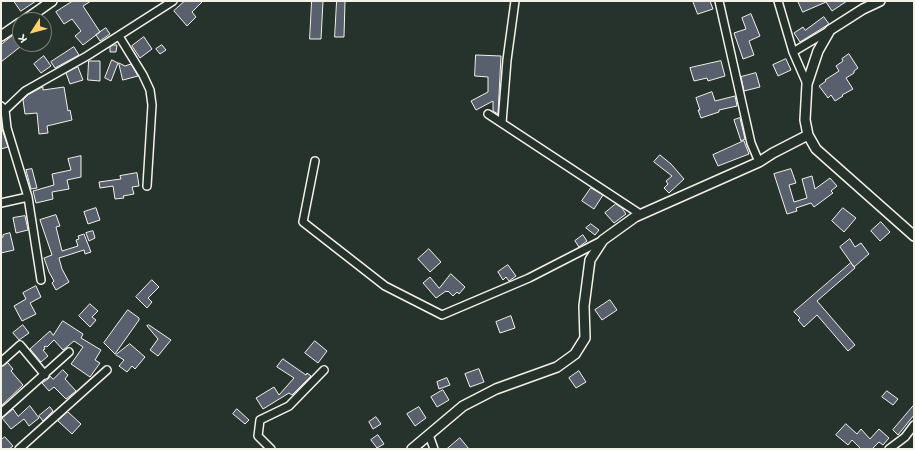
<!DOCTYPE html>
<html>
<head>
<meta charset="utf-8">
<style>
  body { margin:0 }
  #map { position:relative; width:915px; height:450px; overflow:hidden; background:#26332d; font-family:Itim,sans-serif }
  canvas { display:block }
  .frame { position:absolute; inset:0; border:2px solid #f4f1e8; pointer-events:none }
  .north { position:absolute; left:12px; top:12px; width:40px; height:40px; box-sizing:border-box; background:#26332d; border:1px solid #787f78; border-radius:50%; rotate:234deg; font-size:11px; font-weight:700; line-height:16px; text-align:center; color:#f4f1e8 }
  .north::after { content:''; display:block; margin:auto; width:14px; height:18px; background:#ffd166; clip-path:polygon(50% 0,100% 100%,50% 72%,0 100%) }
</style>
</head>
<body>
<div id="map">
<canvas width="915" height="450"></canvas>
<div class="frame"></div>
<div class="north">K</div>
</div>
<script>
const context = document.querySelector('canvas').getContext('2d');
context.lineJoin = 'round';
function fillPath(path, color) { context.fillStyle = color; context.fill(path, 'evenodd'); }
function stroke(path, color, width, dash) { context.strokeStyle = color; context.lineWidth = width; context.lineCap = dash ? 'butt' : 'round'; context.setLineDash(dash || []); context.stroke(path); }
const building = new Path2D(`
  M 14,1 L 36,1 L 21,11 Z
  M 73,1 L 91,1 L 83,6 L 100,32 L 83,45 L 75,36 L 81,31 L 72,19 L 64,24 L 56,12 Z
  M 185,1 L 203,1 L 192,12 L 196,17 L 187,26 L 174,11 Z
  M 312,1 L 323,1 L 321,39 L 310,39 Z
  M 337,1 L 345,1 L 344,37 L 335,37 Z
  M 693,1 L 710,1 L 713,9 L 698,14 Z
  M 798,1 L 847,1 L 832,11 L 826,2 L 803,12 Z
  M 751,14 L 760,36 L 749,41 L 754,55 L 743,59 L 734,33 L 746,29 L 742,18 Z
  M 824,17 L 829,24 L 800,42 L 794,33 L 803,27 L 805,30 Z
  M 106,28 L 110,34 L 100,41 L 96,35 Z
  M 20,30 L 20,47 L 1,62 L 1,45 Z
  M 144,37 L 152,49 L 140,58 L 132,46 Z
  M 114,45 L 117,45 L 116,52 L 110,52 L 110,47 Z
  M 162,45 L 166,50 L 160,54 L 156,49 Z
  M 74,47 L 79,55 L 55,68 L 51,62 Z
  M 849,54 L 858,68 L 854,71 L 854,73 L 846,78 L 853,89 L 842,95 L 843,96 L 835,101 L 831,95 L 828,98 L 819,86 L 826,81 L 825,80 L 839,71 L 836,66 L 843,61 L 842,59 Z
  M 476,55 L 501,56 L 498,114 L 493,111 L 493,101 L 476,110 L 471,101 L 488,92 L 488,77 L 475,76 Z
  M 44,56 L 51,66 L 41,73 L 34,64 Z
  M 786,59 L 791,70 L 778,76 L 773,65 Z
  M 112,60 L 118,63 L 111,81 L 105,78 Z
  M 89,61 L 100,61 L 100,81 L 88,80 Z
  M 721,61 L 725,76 L 708,81 L 707,78 L 694,81 L 690,68 Z
  M 119,63 L 125,66 L 131,64 L 138,76 L 123,80 Z
  M 78,67 L 83,80 L 70,84 L 66,73 Z
  M 756,73 L 760,87 L 744,91 L 741,77 Z
  M 43,87 L 43,90 L 64,87 L 68,111 L 70,110 L 72,120 L 47,126 L 48,133 L 39,134 L 37,113 L 25,114 L 23,100 L 28,95 Z
  M 712,92 L 715,101 L 735,96 L 737,106 L 719,110 L 719,112 L 701,118 L 698,110 L 700,110 L 696,98 Z
  M 740,118 L 745,139 L 741,141 L 734,120 Z
  M 1,129 L 2,129 L 8,147 L 1,149 Z
  M 744,141 L 749,154 L 718,166 L 713,155 Z
  M 660,155 L 671,164 L 684,179 L 669,193 L 664,188 L 668,184 L 666,181 L 672,176 L 654,162 Z
  M 81,156 L 81,177 L 67,180 L 69,189 L 52,192 L 53,199 L 36,203 L 33,191 L 54,185 L 52,174 L 71,170 L 68,159 Z
  M 32,169 L 37,188 L 31,189 L 26,170 Z
  M 791,169 L 796,183 L 789,185 L 794,202 L 807,198 L 802,179 L 812,176 L 815,189 L 830,178 L 837,186 L 831,191 L 833,193 L 814,207 L 811,203 L 796,208 L 797,211 L 787,214 L 774,174 Z
  M 137,173 L 139,186 L 132,187 L 134,194 L 123,196 L 124,198 L 115,199 L 113,186 L 100,188 L 99,182 L 121,179 L 120,176 Z
  M 591,188 L 603,195 L 594,209 L 582,201 Z
  M 616,204 L 622,208 L 626,214 L 614,223 L 605,213 Z
  M 96,208 L 100,220 L 88,224 L 84,212 Z
  M 843,208 L 856,218 L 844,232 L 832,221 Z
  M 56,215 L 60,226 L 56,227 L 62,251 L 78,246 L 76,240 L 79,239 L 78,236 L 84,234 L 91,252 L 85,254 L 84,250 L 59,258 L 62,269 L 69,282 L 56,290 L 52,283 L 54,281 L 49,272 L 44,258 L 52,255 L 40,220 Z
  M 25,216 L 28,230 L 16,233 L 13,218 Z
  M 881,222 L 890,232 L 880,241 L 871,231 Z
  M 591,224 L 599,230 L 595,235 L 586,228 Z
  M 93,231 L 95,238 L 89,241 L 86,233 Z
  M 10,233 L 14,250 L 1,253 L 1,238 L 3,237 L 3,235 Z
  M 583,235 L 587,241 L 579,247 L 575,241 Z
  M 850,239 L 855,247 L 861,243 L 869,254 L 854,267 L 840,247 Z
  M 429,249 L 441,262 L 430,272 L 418,259 Z
  M 851,263 L 855,268 L 817,301 L 855,345 L 848,351 L 817,315 L 804,327 L 798,320 L 800,318 L 794,312 Z
  M 508,265 L 516,276 L 509,281 L 506,277 L 503,280 L 498,272 Z
  M 451,274 L 465,287 L 459,294 L 457,292 L 453,296 L 448,291 L 447,292 L 446,291 L 436,298 L 423,283 L 430,277 L 439,288 Z
  M 152,280 L 159,287 L 148,298 L 152,302 L 147,308 L 136,297 Z
  M 36,286 L 41,297 L 30,303 L 36,314 L 22,321 L 14,306 L 26,299 L 23,293 Z
  M 610,300 L 617,310 L 602,320 L 595,310 Z
  M 90,304 L 98,311 L 92,317 L 96,320 L 90,327 L 79,316 Z
  M 128,310 L 139,318 L 139,320 L 115,354 L 104,343 Z
  M 511,316 L 515,328 L 500,333 L 496,322 Z
  M 63,321 L 83,334 L 81,338 L 101,350 L 95,360 L 100,363 L 90,377 L 71,364 L 83,347 L 74,341 L 63,350 L 54,340 L 47,347 L 45,346 L 44,347 L 45,349 L 43,350 L 48,356 L 41,362 L 30,349 L 50,331 L 53,335 Z
  M 23,325 L 29,333 L 19,340 L 13,333 Z
  M 149,325 L 171,340 L 158,356 L 150,350 L 158,339 L 147,326 Z
  M 315,341 L 327,351 L 318,363 L 305,353 Z
  M 130,344 L 145,357 L 135,369 L 132,366 L 127,372 L 119,366 L 124,360 L 116,355 Z
  M 283,359 L 306,375 L 307,373 L 311,376 L 292,395 L 289,393 L 263,409 L 256,398 L 274,387 L 279,395 L 294,378 L 277,367 Z
  M 8,363 L 13,369 L 11,371 L 23,385 L 1,406 L 1,367 Z
  M 479,369 L 484,382 L 470,387 L 465,374 Z
  M 63,370 L 68,375 L 65,379 L 76,391 L 66,399 L 54,387 L 49,391 L 42,383 L 48,379 L 50,376 L 53,379 Z
  M 579,371 L 586,382 L 576,388 L 569,378 Z
  M 447,378 L 450,385 L 439,389 L 437,382 Z
  M 443,390 L 449,400 L 437,407 L 431,397 Z
  M 887,391 L 898,399 L 893,405 L 882,397 Z
  M 914,405 L 914,415 L 898,435 L 893,430 Z
  M 30,406 L 39,418 L 29,426 L 24,419 L 11,429 L 2,418 L 13,409 L 18,416 Z
  M 50,407 L 53,411 L 43,421 L 39,416 Z
  M 419,407 L 426,418 L 415,426 L 407,414 Z
  M 237,409 L 249,420 L 245,424 L 233,414 Z
  M 68,412 L 81,424 L 72,434 L 58,421 Z
  M 376,417 L 381,424 L 373,429 L 369,422 Z
  M 846,424 L 857,434 L 861,429 L 870,439 L 879,429 L 889,438 L 883,445 L 879,442 L 872,449 L 861,449 L 852,440 L 848,445 L 836,435 Z
  M 378,435 L 384,444 L 377,448 L 371,440 Z
  M 5,437 L 13,446 L 9,449 L 1,449 L 1,440 Z
  M 460,438 L 469,449 L 447,449 Z`);
const minor = new Path2D(`
  M 719,1 L 751,143 L 759,162
  M 778,1 L 793,52 L 807,84
  M 119,36 L 143,75 L 150,90 L 152,105 L 147,186
  M 793,52 L 830,30
  M 1,106 L 5,110 L 7,128 L 28,197 L 41,280
  M 5,110 L 25,91 L 87,56 L 173,1
  M 488,114 L 640,214
  M 502,123 L 507,60 L 515,1
  M 315,161 L 303,222 L 385,286 L 442,315 L 529,278 L 603,240
  M 1,203 L 28,197
  M 1,362 L 20,345 L 45,375
  M 1,413 L 69,352
  M 429,435 L 434,449
  M 19,449 L 107,370
  M 271,449 L 258,436 L 260,420 L 289,406 L 324,370
  M 889,449 L 905,437 L 914,425`);
const tertiary = new Path2D(`
  M 25,20 L 52,1
  M 1,36 L 20,23
  M 808,135 L 816,149 L 914,236
  M 412,449 L 463,406 L 496,389 L 557,367 L 575,354 L 585,338 L 584,306 L 590,260 L 603,240 L 635,217 L 759,162 L 773,153 L 808,135 L 805,120 L 807,84 L 818,51 L 830,30 L 863,9 L 880,1`);
fillPath(building, '#59606d');
stroke(building, '#f4f1e8', 1);
stroke(minor, '#f4f1e8', 10);
stroke(tertiary, '#f4f1e8', 12);
stroke(minor, '#26332d', 7);
stroke(tertiary, '#26332d', 9);
</script>
</body>
</html>
